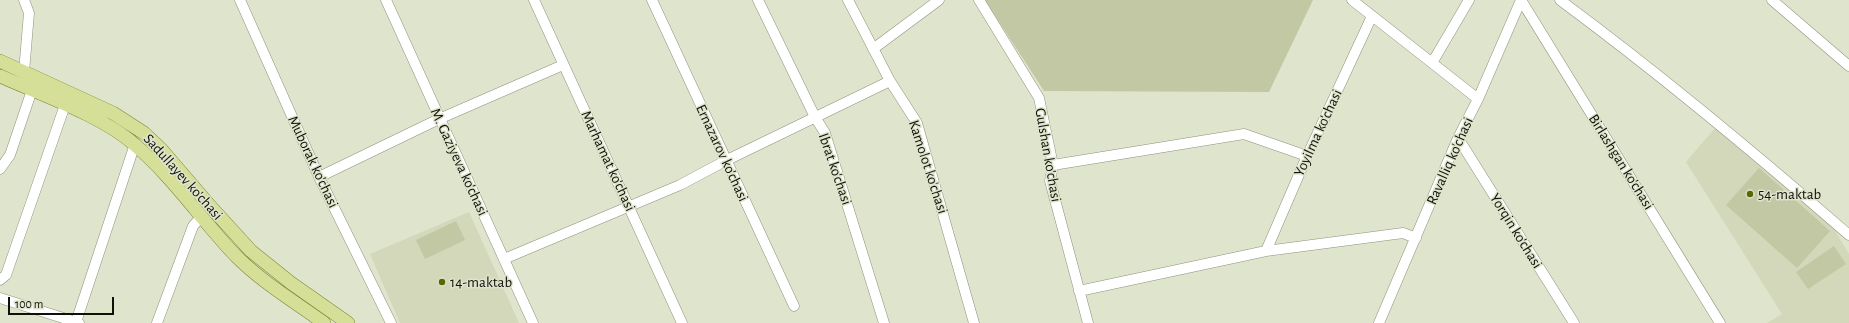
<!DOCTYPE html>
<html>
<head>
<meta charset="utf-8">
<style>
  body { margin:0 }
  #map { position:relative; width:1849px; height:323px; overflow:hidden; background:#dfe4cc; font-family:"Alegreya Sans",sans-serif }
  canvas { display:block }
  .scale { position:absolute; left:8px; top:297px; width:106px; height:18px; box-sizing:border-box; border:2px solid #0f1008; border-top:0; padding-left:5px; font-size:12px; line-height:14px; white-space:nowrap; color:#0f1008; -webkit-text-stroke:3px #dfe4cc; paint-order:stroke }
</style>
</head>
<body>
<div id="map">
<canvas width="1849" height="323"></canvas>
<div class="scale">100 m</div>
</div>
<script>
const context = document.querySelector('canvas').getContext('2d');
context.lineJoin = 'round';
function fillPath(path, color) { context.fillStyle = color; context.fill(path, 'evenodd'); }
function stroke(path, color, width, dash) { context.strokeStyle = color; context.lineWidth = width; context.lineCap = dash ? 'butt' : 'round'; context.setLineDash(dash || []); context.stroke(path); }
function label(font, color, halo, rows, align = 'center') {
  context.font = font + ' "Alegreya Sans",sans-serif'; context.lineWidth = 3; context.setLineDash([]); context.textBaseline = 'middle'; context.strokeStyle = halo; context.fillStyle = color; for (const [text, x, y, turn = 0] of rows) {
    context.save(); context.translate(x, y); context.rotate((+turn || 0) * Math.PI / 180); context.textAlign = isNaN(turn) ? turn : align; if (halo) context.strokeText(text, 0, 0); context.fillText(text, 0, 0); context.restore();
  }
}
const built = new Path2D(`
  M 1715,128 L 1833,227 L 1849,254 L 1849,323 L 1767,323 L 1782,314 L 1686,162 Z
  M 469,212 L 519,323 L 400,323 L 370,254 Z`);
const green = new Path2D(`
  M 985,0 L 1313,0 L 1269,92 L 1044,91 Z
  M 1759,168 L 1830,231 L 1797,268 L 1726,205 Z
  M 456,221 L 465,240 L 425,259 L 416,240 Z
  M 1834,246 L 1846,264 L 1808,289 L 1796,272 Z`);
const minor = new Path2D(`
  M 24,0 L 29,13 L 24,72
  M 240,0 L 319,177 L 391,323
  M 386,0 L 533,323
  M 534,0 L 682,323
  M 652,0 L 794,306
  M 758,0 L 815,117 L 825,133 L 884,323
  M 848,0 L 890,81 L 917,123 L 974,323
  M 979,0 L 1039,98 L 1053,165 L 1050,181 L 1088,323
  M 1352,0 L 1478,99
  M 1521,0 L 1720,323
  M 1560,0 C 1660,74 1755,153 1849,235
  M 1772,0 L 1849,66
  M 873,49 L 939,0
  M 1432,63 L 1469,0
  M 1458,138 L 1574,323
  M 1053,165 L 1244,134 L 1307,156
  M 0,169 L 10,155 L 32,90
  M 319,177 L 439,119 L 563,65
  M 1266,251 L 1307,156 L 1372,16
  M 504,259 L 680,185 L 725,161 L 890,81
  M 0,280 L 6,275 L 65,105
  M 1079,291 L 1266,251 L 1403,233 L 1416,238
  M 0,298 L 79,323
  M 76,322 L 135,144
  M 157,323 L 193,226 L 201,217
  M 1379,323 L 1458,138 L 1478,99 L 1521,0`);
const major = new Path2D(`
  M 0,61 L 113,113 L 144,133 L 161,149 L 210,206 L 251,251 L 291,283 L 348,323
  M 0,76 C 40,94 103,116 135,145 C 173,177 202,221 237,257 C 262,282 295,302 324,323`);
const markers = [
  [1750,194,4,"#5c6606"],
  [442,282,4,"#5c6606"]
];
const streetNames = [
  ["Yoyilma ko'chasi",1318,133,-65],
  ["Ernazarov ko'chasi",722,153,65],
  ["Gulshan ko'chasi",1048,155,80],
  ["Marhamat ko'chasi",608,161,65],
  ["Ravalliq ko'chasi",1450,161,-66],
  ["Muborak ko'chasi",313,162,65],
  ["M. Gaziyeva ko'chasi",459,162,65],
  ["Birlashgan ko'chasi",1621,162,58],
  ["Kamolot ko'chasi",928,167,72],
  ["Ibrat ko'chasi",835,169,71],
  ["Sadullayev ko'chasi",183,177,48],
  ["Yorqin ko'chasi",1516,231,58]
];
const poiNames = [
  ["54-maktab",1758,194],
  ["14-maktab",450,282]
];
fillPath(built, '#d2d8b9');
fillPath(green, '#c1c8a3');
stroke(minor, '#8e927c', 11);
stroke(major, '#7e8839', 14);
stroke(minor, '#fff', 10);
stroke(major, '#d6df98', 13);
for (const [x, y, r, color] of markers) { const dot = new Path2D(); dot.arc(x, y, r, 0, 2 * Math.PI); context.fillStyle = color; context.fill(dot); stroke(dot, '#dfe4cc', 1.5); }
label('15px', '#0f1008', '#dfe4cc', streetNames);
label('15px', '#0f1008', '#dfe4cc', poiNames, 'left');
</script>
</body>
</html>
